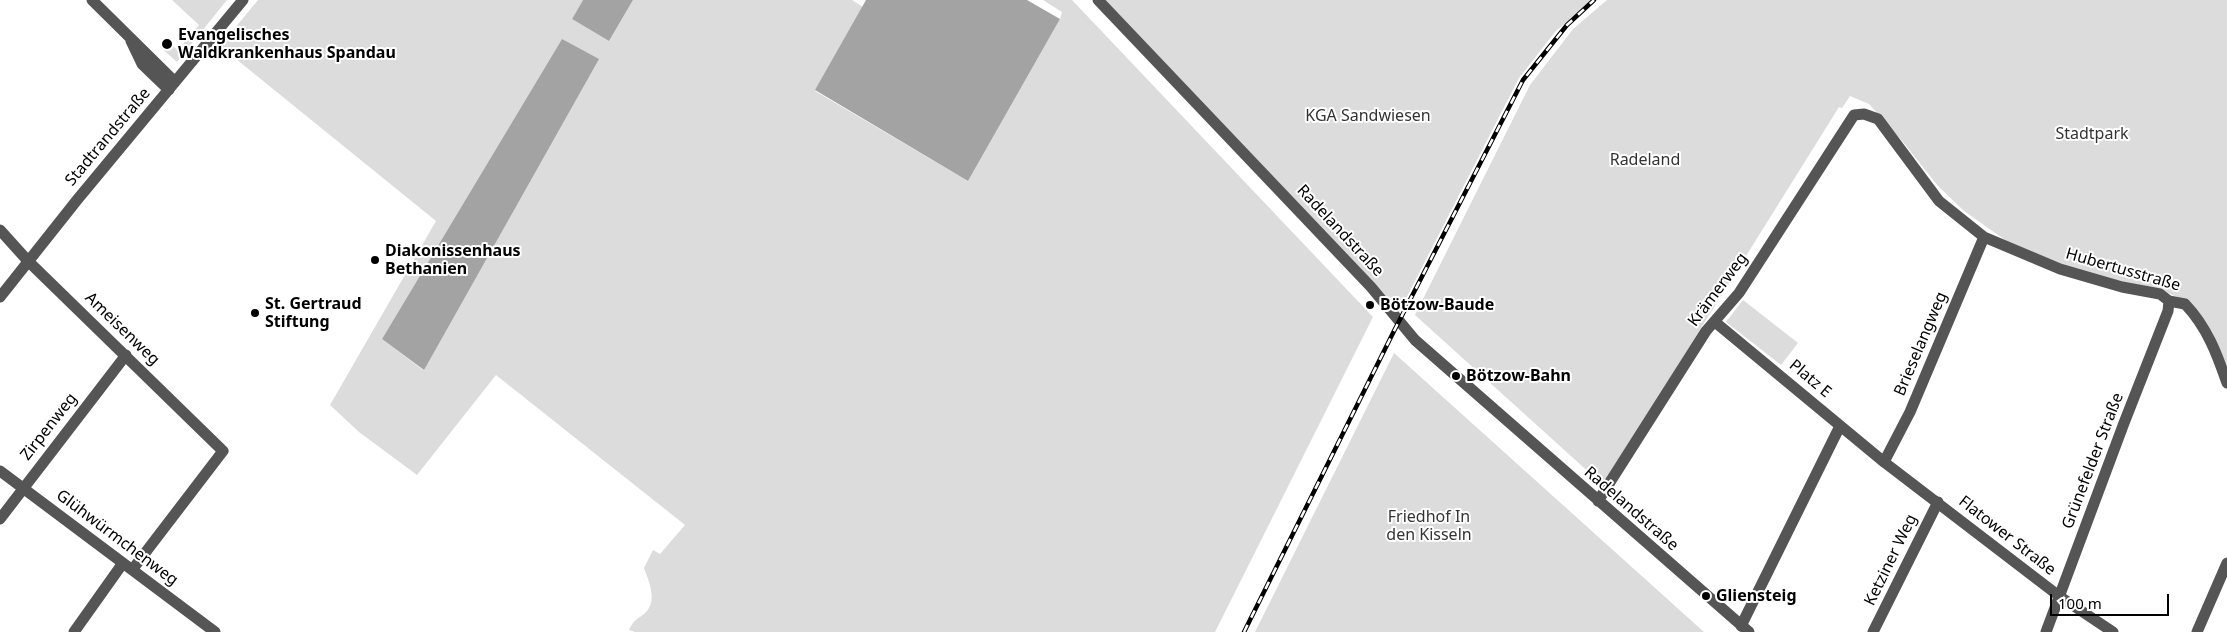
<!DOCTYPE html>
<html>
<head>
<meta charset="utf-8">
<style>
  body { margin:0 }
  #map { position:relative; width:2227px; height:632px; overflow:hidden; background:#fff; font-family:"Noto Sans",sans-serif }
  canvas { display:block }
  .scale { position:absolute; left:2050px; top:594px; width:119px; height:22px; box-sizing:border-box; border:2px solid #000; border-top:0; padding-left:6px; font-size:15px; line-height:18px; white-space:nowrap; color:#000; -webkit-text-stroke:4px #fff; paint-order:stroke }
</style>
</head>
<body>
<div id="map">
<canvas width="2227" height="632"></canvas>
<div class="scale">100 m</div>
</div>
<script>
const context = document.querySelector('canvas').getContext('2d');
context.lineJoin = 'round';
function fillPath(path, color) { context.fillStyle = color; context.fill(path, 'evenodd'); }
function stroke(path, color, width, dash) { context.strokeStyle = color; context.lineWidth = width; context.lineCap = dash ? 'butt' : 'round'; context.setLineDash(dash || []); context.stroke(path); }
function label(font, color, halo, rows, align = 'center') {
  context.font = font + ' "Noto Sans",sans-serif'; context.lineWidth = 4; context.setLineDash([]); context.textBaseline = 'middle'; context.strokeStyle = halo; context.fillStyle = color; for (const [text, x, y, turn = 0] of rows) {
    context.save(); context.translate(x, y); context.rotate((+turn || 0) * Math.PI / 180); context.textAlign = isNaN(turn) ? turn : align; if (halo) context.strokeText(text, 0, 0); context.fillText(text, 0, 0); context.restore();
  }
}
const green = new Path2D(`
  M 172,0 L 227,0 L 177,62 L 160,47 L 166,41 L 178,50 L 199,25 Z
  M 258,0 L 583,0 L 572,19 L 609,41 L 633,0 L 852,0 L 863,7 L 815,91 L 968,181 L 1060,19 L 1062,12 L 1043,0 L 1072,0 L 1373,317 L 1215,632 L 635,632 L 629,630 C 635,618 636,621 645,613 C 658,601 649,582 644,568 L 653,550 L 660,554 L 685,525 L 496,375 L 417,475 L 359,432 L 330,405 L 436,221 L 220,46 ZM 562,39 L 424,370 L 423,370 L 382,339 Z
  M 1098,0 L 1592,0 L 1555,32 L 1519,78 L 1396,318 Z
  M 1607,0 L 2227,0 L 2227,378 L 2185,300 L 2163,291 L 2077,272 L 2008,242 L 1964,211 L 1938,186 L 1903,142 L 1869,104 L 1850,96 L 1842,108 L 1839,107 L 1603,485 L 1415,315 L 1530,85 L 1573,29 Z
  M 1743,300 L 1798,343 L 1781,365 L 1726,322 Z
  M 1394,353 L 1704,632 L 1255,632 Z`);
const water = new Path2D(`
  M 583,0 L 633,0 L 609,41 L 572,19 Z
  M 866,0 L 1027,0 L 1060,19 L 968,181 L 815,90 Z
  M 562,39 L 599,59 L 424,370 L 382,339 Z`);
const minor = new Path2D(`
  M 92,0 L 175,82
  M 1098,0 L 1371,287 L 1415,340 L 1749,632
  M 131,41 L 142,64 L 169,90
  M 0,230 L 28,261 L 223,451 L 132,570
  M 0,297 L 77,200 L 243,0
  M 1715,322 L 1884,462 L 2059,596 L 2113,632
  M 1884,462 L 1910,412 L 1984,237
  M 0,471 L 215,632
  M 1598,501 L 1706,331 L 1739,293 L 1854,115 L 1864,114 L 1878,119 L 1939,201 L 1984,237 L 2060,269 L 2122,287 L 2160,294 L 2169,301 L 2185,304 C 2207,327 2217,354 2227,383
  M 0,519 L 126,355
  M 1741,626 L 1840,426
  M 74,632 L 123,563
  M 1873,632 L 1938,502
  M 2046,632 L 2124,423 L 2168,311 L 2169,301
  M 2197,632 L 2227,563`);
const rail = new Path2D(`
  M 1244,632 L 1394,331 L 1523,80 L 1567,25 L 1594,0`);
const markers = [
  [167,44,6,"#000"],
  [375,260,5,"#000"],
  [1370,305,5,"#000"],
  [255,313,5,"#000"],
  [1456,376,5,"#000"],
  [1706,596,5,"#000"]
];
const poiNames = [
  ["Evangelisches",178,35],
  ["Waldkrankenhaus Spandau",178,53],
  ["Diakonissenhaus",385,251],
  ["Bethanien",385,269],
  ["St. Gertraud",265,304],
  ["Stiftung",265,322],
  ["Bötzow-Baude",1380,305],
  ["Bötzow-Bahn",1466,376],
  ["Gliensteig",1716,596]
];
const parkNames = [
  ["KGA Sandwiesen",1368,116],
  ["Stadtpark",2092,134],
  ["Radeland",1645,160],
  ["Friedhof In",1429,517],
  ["den Kisseln",1429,535]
];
const streetNames = [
  ["Stadtrandstraße",108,137,-50],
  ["Radelandstraße",1340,231,47],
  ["Hubertusstraße",2123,270,16],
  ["Krämerweg",1718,290,-53],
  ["Ameisenweg",122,329,44],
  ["Brieselangweg",1921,344,-67],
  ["Platz E",1810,379,40],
  ["Zirpenweg",49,427,-52],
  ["Grünefelder Straße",2093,461,-69],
  ["Radelandstraße",1631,509,41],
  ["Flatower Straße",2007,536,38],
  ["Glühwürmchenweg",117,538,37],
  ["Ketziner Weg",1891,560,-64]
];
fillPath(green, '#dcdcdc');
fillPath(water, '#a3a3a3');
stroke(minor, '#555', 11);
stroke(rail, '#000', 4.5);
stroke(rail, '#fff', 2.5, [8]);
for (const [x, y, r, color] of markers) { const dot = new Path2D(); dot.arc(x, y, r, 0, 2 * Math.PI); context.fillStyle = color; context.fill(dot); stroke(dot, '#fff', 2); }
label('bold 16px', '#000', '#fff', poiNames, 'left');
label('16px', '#333', '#fff', parkNames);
label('16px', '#000', '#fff', streetNames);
</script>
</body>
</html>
